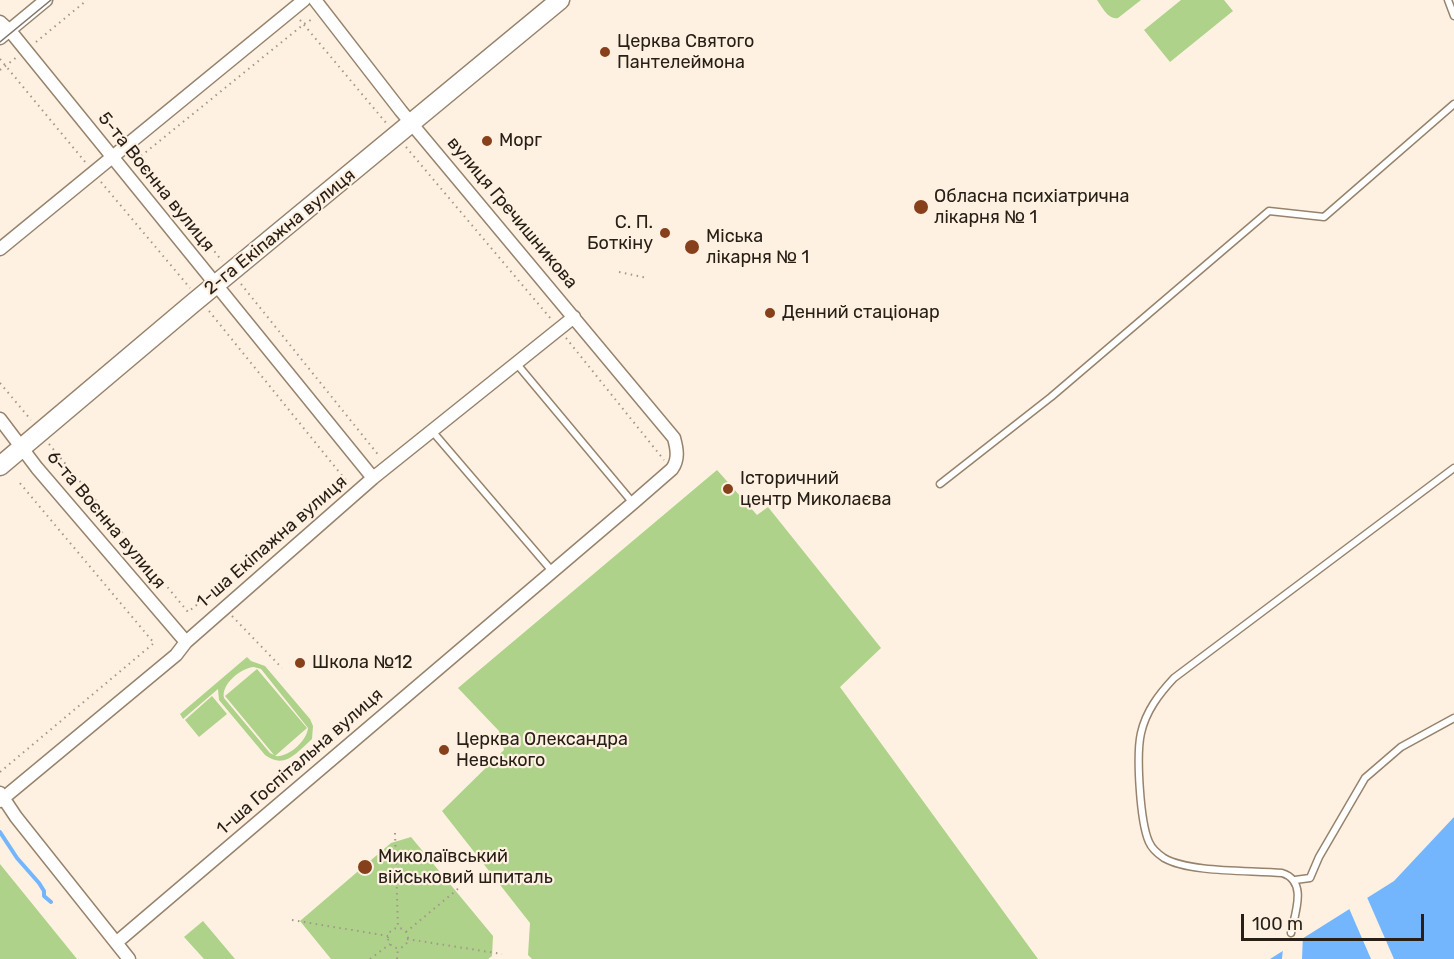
<!DOCTYPE html>
<html>
<head>
<meta charset="utf-8">
<style>
  body { margin:0 }
  #map { position:relative; width:1454px; height:959px; overflow:hidden; background:#fef1e2; font-family:Rubik,sans-serif }
  canvas { display:block }
  .scale { position:absolute; left:1241px; top:914px; width:183px; height:27px; box-sizing:border-box; border:3px solid #282017; border-top:0; padding-left:8px; font-size:18px; line-height:21px; white-space:nowrap; color:#282017; -webkit-text-stroke:4px #fef1e2; paint-order:stroke }
</style>
</head>
<body>
<div id="map">
<canvas width="1454" height="959"></canvas>
<div class="scale">100 m</div>
</div>
<script>
const context = document.querySelector('canvas').getContext('2d');
context.lineJoin = 'round';
function fillPath(path, color) { context.fillStyle = color; context.fill(path, 'evenodd'); }
function stroke(path, color, width, dash) { context.strokeStyle = color; context.lineWidth = width; context.lineCap = dash ? 'butt' : 'round'; context.setLineDash(dash || []); context.stroke(path); }
function label(font, color, halo, rows, align = 'center') {
  context.font = font + ' Rubik,sans-serif'; context.lineWidth = 4.5; context.setLineDash([]); context.textBaseline = 'middle'; context.strokeStyle = halo; context.fillStyle = color; for (const [text, x, y, turn = 0] of rows) {
    context.save(); context.translate(x, y); context.rotate((+turn || 0) * Math.PI / 180); context.textAlign = isNaN(turn) ? turn : align; if (halo) context.strokeText(text, 0, 0); context.fillText(text, 0, 0); context.restore();
  }
}
const green = new Path2D(`
  M 1097,0 L 1141,0 L 1118,18 C 1108,20 1102,7 1097,0 Z
  M 1181,0 L 1224,0 L 1233,11 L 1170,62 L 1144,30 Z
  M 717,470 L 757,515 L 768,507 L 881,648 L 840,687 L 1038,959 L 532,959 L 528,955 L 530,923 L 442,811 L 504,750 L 499,731 L 458,688 Z
  M 247,657 L 251,661 L 265,666 L 310,719 L 313,726 L 312,739 C 297,752 285,770 265,755 L 219,700 L 218,689 L 183,719 L 180,714 ZM 254,667 L 261,669 L 308,728 C 307,741 288,758 275,756 L 307,728 L 257,669 L 225,696 L 274,755 L 270,753 L 224,698 C 221,684 241,668 254,667 Z
  M 212,696 L 227,714 L 199,737 L 185,720 Z
  M 411,837 L 493,936 L 492,956 L 488,959 L 331,959 L 300,921 L 391,843 Z
  M 0,864 L 77,959 L 0,959 Z
  M 203,921 L 235,959 L 204,959 L 184,937 Z`);
const water = new Path2D(`
  M 1454,817 L 1454,959 L 1270,959 L 1394,881 Z`);
const pier = new Path2D(`
  M 1366,895 L 1394,959 L 1371,959 L 1348,906 Z
  M 1303,935 L 1302,959 L 1282,959 L 1283,948 Z`);
const stream = new Path2D(`
  M 0,832 L 17,858 L 39,883 L 44,891 L 44,896 L 51,902`);
const path = new Path2D(`
  M 300,20 L 387,124
  M 36,42 L 87,0
  M 0,59 L 86,163
  M 0,70 L 17,57
  M 406,147 L 551,319
  M 137,152 L 222,261
  M 141,156 L 304,24 L 314,18
  M 101,182 L 190,288
  M 619,272 L 647,278
  M 241,284 L 380,457
  M 209,311 L 348,483
  M 566,338 L 664,460
  M 0,383 L 31,420
  M 49,444 L 188,612 L 211,593 L 216,598
  M 232,616 L 282,668
  M 0,772 L 154,643 L 19,482
  M 395,833 L 398,928
  M 292,920 L 388,936
  M388 938a10 10 0 1 1 20 0a10 10 0 1 1-20 0Z
  M 406,932 L 459,888
  M 407,939 L 502,954
  M 370,959 L 390,944
  M 397,959 L 398,948`);
const lane = new Path2D(`
  M 1448,0 L 1454,16
  M 516,363 L 633,503
  M 432,431 L 552,571
  M 940,484 L 1051,397 L 1269,211 L 1324,217 L 1454,104
  M 1295,880 L 1310,878 L 1319,857 L 1365,778 L 1401,747 L 1454,718
  M 1291,933 C 1295,913 1308,881 1282,873 C 1252,870 1190,873 1164,858 C 1158,854 1152,849 1149,842 C 1140,822 1136,755 1141,733 C 1146,711 1159,694 1174,678 L 1454,468`);
const street = new Path2D(`
  M 0,22 L 11,32 L 373,478
  M 0,38 L 46,0
  M 0,249 L 304,0
  M 0,419 L 37,468 L 186,642
  M 0,793 L 16,817 L 129,959
  M 0,801 L 176,655 L 186,642 L 373,478 L 574,317
  M 117,942 L 633,503 L 672,469 C 679,459 677,449 674,438 L 401,111 L 315,0`);
const secondary = new Path2D(`
  M 0,466 L 192,304 L 560,0`);
const tram = new Path2D(`
  M 0,42 L 51,0`);
const markers = [
  [605,52,6,"#87401c"],
  [487,141,6,"#87401c"],
  [921,207,8,"#87401c"],
  [665,233,6,"#87401c"],
  [692,247,8,"#87401c"],
  [770,313,6,"#87401c"],
  [728,489,6,"#87401c"],
  [300,663,6,"#87401c"],
  [444,750,6,"#87401c"],
  [365,867,8,"#87401c"]
];
const poiNames = [
  ["Церква Святого",617,42],
  ["Пантелеймона",617,63],
  ["Морг",499,141],
  ["Обласна психіатрична",934,197],
  ["лікарня № 1",934,218],
  ["С. П.",653,223,"right"],
  ["Боткіну",653,244,"right"],
  ["Міська",706,237],
  ["лікарня № 1",706,258],
  ["Денний стаціонар",782,313],
  ["Історичний",740,479],
  ["центр Миколаєва",740,500],
  ["Школа №12",312,663],
  ["Церква Олександра",456,740],
  ["Невського",456,761],
  ["Миколаївський",378,857],
  ["військовий шпиталь",378,878]
];
const streetNames = [
  ["5-та Воєнна вулиця",156,182,51],
  ["вулиця Гречишникова",512,213,50],
  ["2-га Екіпажна вулиця",280,232,-39],
  ["6-та Воєнна вулиця",106,520,50],
  ["1-ша Екіпажна вулиця",272,542,-41],
  ["1-ша Госпітальна вулиця",300,762,-41]
];
fillPath(green, '#aed289');
fillPath(water, '#73b6fe');
fillPath(pier, '#fef1e2');
stroke(stream, '#73b6fe', 4);
stroke(lane, '#97836c', 9);
stroke(street, '#97836c', 15);
stroke(secondary, '#97836c', 21);
stroke(path, '#a2978b', 2, [1.5, 4.5]);
stroke(lane, '#fff', 6);
stroke(street, '#fff', 12);
stroke(secondary, '#fff', 18);
stroke(tram, '#81776c', 1.5);
for (const [x, y, r, color] of markers) { const dot = new Path2D(); dot.arc(x, y, r, 0, 2 * Math.PI); context.fillStyle = color; context.fill(dot); stroke(dot, '#fef1e2', 2); }
label('18px', '#282017', '#fef1e2', poiNames, 'left');
label('18px', '#282017', '#fef1e2', streetNames);
</script>
</body>
</html>
